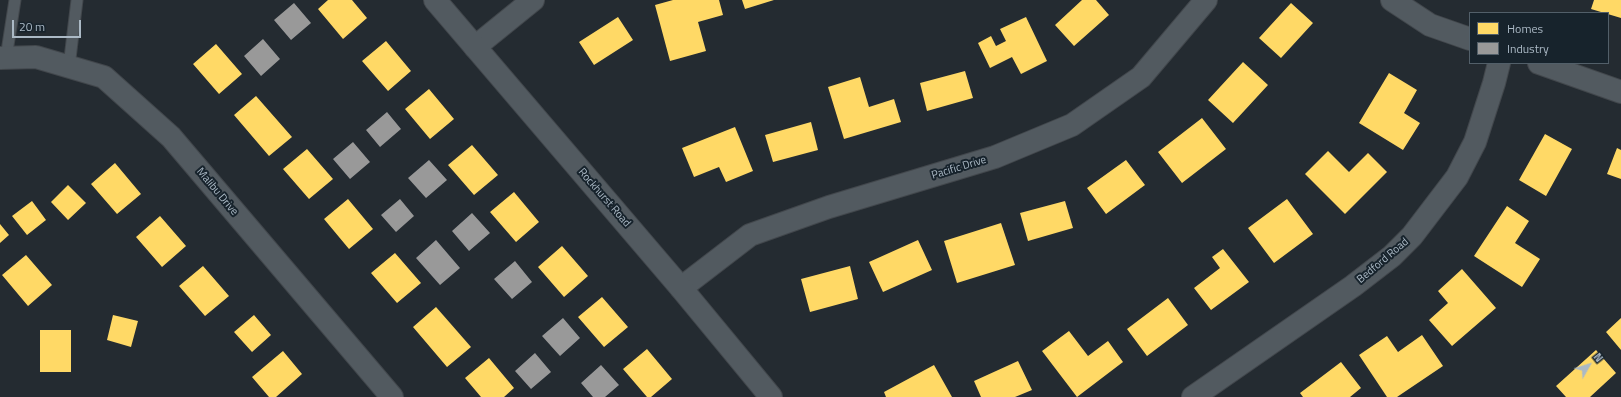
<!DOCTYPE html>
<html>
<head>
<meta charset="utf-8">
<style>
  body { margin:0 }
  #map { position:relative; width:1621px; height:397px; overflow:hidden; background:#242b31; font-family:"Titillium Web",sans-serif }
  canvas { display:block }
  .legend { position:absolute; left:1469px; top:12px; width:140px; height:52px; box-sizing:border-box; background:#17232c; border:1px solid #525f69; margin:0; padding:5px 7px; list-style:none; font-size:12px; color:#abb9c5 }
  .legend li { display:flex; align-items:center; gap:8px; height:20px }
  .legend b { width:20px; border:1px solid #525f69 }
  .north { position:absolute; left:1569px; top:345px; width:40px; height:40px; -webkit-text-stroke:3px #17232c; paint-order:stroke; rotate:51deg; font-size:11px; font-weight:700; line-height:16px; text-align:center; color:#abb9c5 }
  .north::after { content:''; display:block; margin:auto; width:14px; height:18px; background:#abb9c5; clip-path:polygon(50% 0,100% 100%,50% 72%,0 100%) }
  .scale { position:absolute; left:12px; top:20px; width:69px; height:18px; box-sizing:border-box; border:2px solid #abb9c5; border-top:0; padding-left:5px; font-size:12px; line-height:14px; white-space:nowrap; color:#abb9c5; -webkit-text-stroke:3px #17232c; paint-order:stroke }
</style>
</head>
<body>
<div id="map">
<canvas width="1621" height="397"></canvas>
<ul class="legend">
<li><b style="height:11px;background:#ffd966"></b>Homes</li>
<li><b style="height:11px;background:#999"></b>Industry</li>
</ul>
<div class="north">N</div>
<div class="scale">20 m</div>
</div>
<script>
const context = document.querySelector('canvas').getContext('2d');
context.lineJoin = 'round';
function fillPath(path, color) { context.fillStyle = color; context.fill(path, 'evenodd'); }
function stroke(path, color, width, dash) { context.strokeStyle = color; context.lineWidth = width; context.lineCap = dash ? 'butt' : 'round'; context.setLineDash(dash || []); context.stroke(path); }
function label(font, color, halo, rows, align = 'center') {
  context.font = font + ' "Titillium Web",sans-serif'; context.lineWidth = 4; context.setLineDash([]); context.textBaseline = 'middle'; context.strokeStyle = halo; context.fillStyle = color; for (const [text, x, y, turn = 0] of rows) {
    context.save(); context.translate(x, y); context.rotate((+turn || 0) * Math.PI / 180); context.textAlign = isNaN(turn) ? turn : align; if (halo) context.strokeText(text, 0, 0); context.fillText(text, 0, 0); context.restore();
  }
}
const homes = new Path2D(`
  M 328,0 L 352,0 L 367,18 L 343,39 L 318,9 Z
  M 673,0 L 719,0 L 723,15 L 698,22 L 706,51 L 670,61 L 655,5 Z
  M 742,0 L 774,0 L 745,9 Z
  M 1082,0 L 1096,0 L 1109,15 L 1074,46 L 1055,25 Z
  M 1594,0 L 1621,0 L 1621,18 L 1591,9 Z
  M 1291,3 L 1313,23 L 1281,58 L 1259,38 Z
  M 618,17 L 633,40 L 594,65 L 579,42 Z
  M 1026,17 L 1047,61 L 1021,74 L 1012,57 L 990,68 L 978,43 L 991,36 L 996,46 L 1006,41 L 1000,29 Z
  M 386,41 L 411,71 L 388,91 L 362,61 Z
  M 216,44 L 242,74 L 219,94 L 193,64 Z
  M 1243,62 L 1268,85 L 1233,123 L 1208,100 Z
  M 965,71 L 973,98 L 927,111 L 920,83 Z
  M 1389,73 L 1417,90 L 1404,113 L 1420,123 L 1403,150 L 1359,123 Z
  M 860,77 L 869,107 L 894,99 L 901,122 L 844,139 L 828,87 Z
  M 429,89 L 454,119 L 430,139 L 405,109 Z
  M 256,96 L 292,137 L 269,156 L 234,115 Z
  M 1202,118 L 1226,149 L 1182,183 L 1158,152 Z
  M 811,122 L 818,150 L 773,162 L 765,135 Z
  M 735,127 L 753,171 L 726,182 L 719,167 L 694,177 L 682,148 Z
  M 1545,134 L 1572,149 L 1546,196 L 1519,180 Z
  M 472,145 L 498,175 L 474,195 L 448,165 Z
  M 1617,148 L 1621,150 L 1621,179 L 1607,174 Z
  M 307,149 L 333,179 L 309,199 L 283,169 Z
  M 1328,151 L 1349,172 L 1368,153 L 1387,172 L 1345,214 L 1305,174 Z
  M 1126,160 L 1145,185 L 1106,214 L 1087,188 Z
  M 115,163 L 141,194 L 117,214 L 91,184 Z
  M 68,185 L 86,203 L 68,220 L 51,202 Z
  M 514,192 L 539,222 L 516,242 L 490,212 Z
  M 348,199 L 373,229 L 349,249 L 324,219 Z
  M 1287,199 L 1313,234 L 1274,263 L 1248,228 Z
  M 32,201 L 46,220 L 27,235 L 12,216 Z
  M 1065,201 L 1073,228 L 1028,241 L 1020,213 Z
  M 1507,206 L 1529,221 L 1515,243 L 1540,259 L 1522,287 L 1474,256 Z
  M 160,216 L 186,246 L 162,267 L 136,237 Z
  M 1001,223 L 1015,265 L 957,283 L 944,241 Z
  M 0,224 L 9,235 L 0,243 Z
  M 918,240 L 932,270 L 883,292 L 869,262 Z
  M 562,246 L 588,276 L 564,297 L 538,267 Z
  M 1223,249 L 1249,282 L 1211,310 L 1194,288 L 1220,268 L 1212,257 Z
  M 395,253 L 421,283 L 397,303 L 371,273 Z
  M 26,255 L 52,285 L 28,306 L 2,275 Z
  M 203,266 L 229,296 L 205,316 L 179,286 Z
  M 850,266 L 858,299 L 810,312 L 801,279 Z
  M 1462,269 L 1496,308 L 1452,346 L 1429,320 L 1448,303 L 1438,291 Z
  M 602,297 L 628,327 L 604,347 L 578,317 Z
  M 1168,298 L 1188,325 L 1147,356 L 1127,329 Z
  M 436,307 L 471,347 L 447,367 L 413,327 Z
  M 113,315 L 138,321 L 131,347 L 107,340 Z
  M 254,315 L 271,335 L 252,352 L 234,332 Z
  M 1621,318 L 1621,350 L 1606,332 Z
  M 40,330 L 71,330 L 71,372 L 40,372 Z
  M 1069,331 L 1088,356 L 1108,341 L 1123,362 L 1077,397 L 1042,351 Z
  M 1422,335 L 1443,366 L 1397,397 L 1387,397 L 1359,355 L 1387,336 L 1398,352 Z
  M 647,349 L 672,379 L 651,397 L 647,397 L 623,369 Z
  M 1596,350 L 1616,373 L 1590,397 L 1566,397 L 1556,386 Z
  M 283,351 L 302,374 L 276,397 L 269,397 L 252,377 Z
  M 489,358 L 514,388 L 504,397 L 481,397 L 465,378 Z
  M 1018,361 L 1032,390 L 1015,397 L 981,397 L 974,381 Z
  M 1341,362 L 1361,388 L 1350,397 L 1303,397 L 1300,393 Z
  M 934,365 L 952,397 L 886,397 L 884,392 Z`);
const industry = new Path2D(`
  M 294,3 L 311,23 L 291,40 L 274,20 Z
  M 263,39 L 280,59 L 261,76 L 244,56 Z
  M 387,112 L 401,129 L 380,147 L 366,130 Z
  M 353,142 L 370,162 L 350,179 L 333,159 Z
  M 429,160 L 447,180 L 426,198 L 408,178 Z
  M 400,199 L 414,216 L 396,232 L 381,215 Z
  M 472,213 L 490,233 L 469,251 L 452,231 Z
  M 436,240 L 460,268 L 440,285 L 416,258 Z
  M 515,261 L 532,282 L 512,299 L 494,279 Z
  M 563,318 L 580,338 L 560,356 L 542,336 Z
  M 535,353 L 551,372 L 531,389 L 515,371 Z
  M 601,365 L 619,385 L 605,397 L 593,397 L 581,383 Z`);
const service = new Path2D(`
  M 6,58 L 15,0
  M 69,67 L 77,0`);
const minor = new Path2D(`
  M 1392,0 L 1430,25 L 1470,39
  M 475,47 L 533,0
  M 0,58 L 36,57 L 104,77 L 171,137 L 392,397
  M 1539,63 L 1621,92
  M 681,288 L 750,235 L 829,207 L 995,157 L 1072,125 L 1141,77 L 1206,0
  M 1193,397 L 1353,286 L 1392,256 L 1412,236 L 1457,177 L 1475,142 L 1494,83 L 1499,63`);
const tertiary = new Path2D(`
  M 435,0 L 681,288 L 771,397`);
const streetNames = [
  ["Pacific Drive",959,168,-17],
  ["Malibu Drive",217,192,50],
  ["Rockhurst Road",604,198,49],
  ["Bedford Road",1383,261,-40]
];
fillPath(homes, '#ffd966');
fillPath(industry, '#999');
stroke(service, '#42474c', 13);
stroke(minor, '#42474c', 24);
stroke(tertiary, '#42474c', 24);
stroke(service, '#525a60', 11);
stroke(minor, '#525a60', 22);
stroke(tertiary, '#525a60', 22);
label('11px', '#abb9c5', '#17232c', streetNames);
</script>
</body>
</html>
